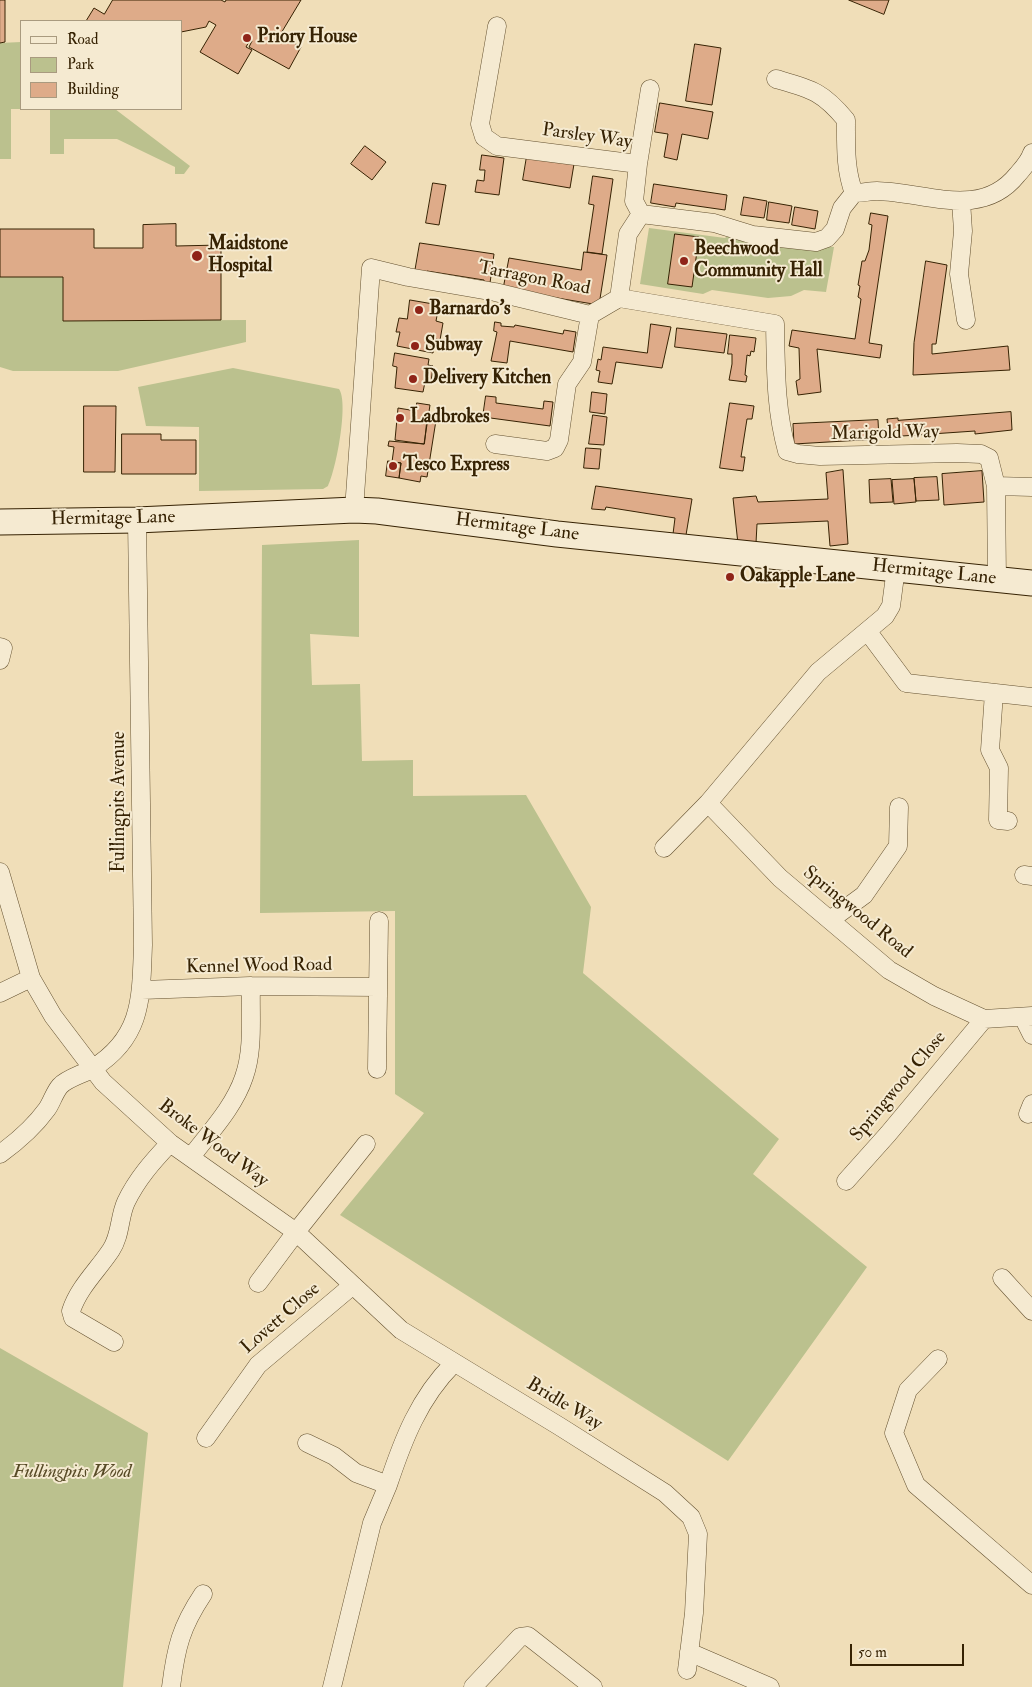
<!DOCTYPE html>
<html>
<head>
<meta charset="utf-8">
<style>
  body { margin:0 }
  #map { position:relative; width:1032px; height:1687px; overflow:hidden; background:#f0deb8; font-family:"IM FELL Double Pica",serif }
  canvas { display:block }
  .legend { position:absolute; left:20px; top:20px; width:162px; height:90px; box-sizing:border-box; background:#f5ead1; border:1px solid #a99a7f; margin:0; padding:6px 9px; list-style:none; font-size:15px; color:#362203 }
  .legend li { display:flex; align-items:center; gap:10px; height:25px }
  .legend b { width:25px; border:1px solid #a99a7f }
  .scale { position:absolute; left:850px; top:1644px; width:114px; height:22px; box-sizing:border-box; border:2px solid #362203; border-top:0; padding-left:6px; font-size:15px; line-height:18px; white-space:nowrap; color:#362203; -webkit-text-stroke:4px #f5ead1; paint-order:stroke }
</style>
</head>
<body>
<div id="map">
<canvas width="1032" height="1687"></canvas>
<ul class="legend">
<li><b style="height:6px;background:#f5ead1"></b>Road</li>
<li><b style="height:14px;background:#bbc18e"></b>Park</li>
<li><b style="height:14px;background:#deab89"></b>Building</li>
</ul>
<div class="scale">50 m</div>
</div>
<script>
const context = document.querySelector('canvas').getContext('2d');
context.lineJoin = 'round';
function fillPath(path, color) { context.fillStyle = color; context.fill(path, 'evenodd'); }
function stroke(path, color, width, dash) { context.strokeStyle = color; context.lineWidth = width; context.lineCap = dash ? 'butt' : 'round'; context.setLineDash(dash || []); context.stroke(path); }
function label(font, color, halo, rows, align = 'center') {
  context.font = font + ' "IM FELL Double Pica",serif'; context.lineWidth = 4; context.setLineDash([]); context.textBaseline = 'middle'; context.strokeStyle = halo; context.fillStyle = color; for (const [text, x, y, turn = 0] of rows) {
    context.save(); context.translate(x, y); context.rotate((+turn || 0) * Math.PI / 180); context.textAlign = isNaN(turn) ? turn : align; if (halo) context.strokeText(text, 0, 0); context.fillText(text, 0, 0); context.restore();
  }
}
const green = new Path2D(`
  M 21,42 L 21,109 L 115,109 L 190,166 L 184,174 L 175,174 L 175,167 L 117,139 L 64,139 L 64,154 L 50,154 L 50,109 L 11,109 L 11,159 L 0,159 L 0,43 Z
  M 649,228 L 725,238 L 731,233 L 746,239 L 834,247 L 826,292 L 804,290 L 791,296 L 768,298 L 712,290 L 703,294 L 640,284 Z
  M 0,277 L 63,277 L 63,321 L 246,320 L 246,342 L 118,371 L 13,371 L 0,367 Z
  M 233,368 L 339,389 C 349,403 336,470 328,486 L 323,489 L 199,491 L 199,427 L 146,426 L 138,387 Z
  M 359,540 L 359,637 L 310,634 L 312,685 L 360,684 L 362,761 L 413,760 L 413,796 L 526,795 L 591,907 L 583,973 L 779,1139 L 753,1174 L 867,1267 L 728,1461 L 340,1215 L 424,1113 L 395,1094 L 395,911 L 260,913 L 262,545 Z
  M 0,1348 L 148,1433 L 123,1687 L 0,1687 Z`);
const building = new Path2D(`
  M 0,0 L 5,0 L 5,42 L 0,43 Z
  M 113,0 L 221,0 L 225,2 L 226,0 L 301,0 L 280,35 L 301,47 L 289,69 L 249,47 L 252,41 L 250,40 L 246,47 L 252,50 L 238,74 L 200,52 L 216,25 L 209,21 L 206,27 L 181,32 L 181,21 L 86,21 L 94,8 L 104,14 Z
  M 849,0 L 889,0 L 884,14 Z
  M 695,44 L 721,48 L 712,105 L 686,101 Z
  M 660,103 L 713,112 L 708,139 L 682,134 L 677,160 L 664,157 L 668,134 L 655,132 Z
  M 365,146 L 386,162 L 372,180 L 351,164 Z
  M 482,155 L 504,158 L 499,195 L 475,192 L 477,180 L 484,181 L 485,170 L 480,170 Z
  M 527,156 L 574,164 L 570,188 L 523,180 Z
  M 593,176 L 613,179 L 602,254 L 587,252 L 594,205 L 589,204 Z
  M 433,183 L 446,185 L 439,225 L 426,223 Z
  M 654,184 L 727,195 L 725,210 L 676,203 L 675,207 L 651,203 Z
  M 744,197 L 767,201 L 764,218 L 741,215 Z
  M 769,202 L 792,206 L 789,223 L 767,220 Z
  M 795,207 L 818,211 L 815,229 L 792,225 Z
  M 871,213 L 888,216 L 869,343 L 882,345 L 880,358 L 817,349 L 821,392 L 798,395 L 796,381 L 800,379 L 799,348 L 789,346 L 792,330 L 855,339 L 861,299 L 858,297 L 860,286 L 858,285 L 862,261 L 865,261 L 869,250 L 872,225 L 869,224 Z
  M 176,224 L 176,246 L 221,245 L 221,320 L 63,321 L 63,277 L 0,277 L 0,229 L 94,229 L 94,248 L 143,248 L 143,225 Z
  M 675,234 L 699,237 L 692,287 L 668,284 Z
  M 420,243 L 494,254 L 490,283 L 484,283 L 484,280 L 427,271 L 426,274 L 415,272 Z
  M 584,252 L 607,255 L 599,305 L 503,289 L 509,258 L 581,270 Z
  M 926,261 L 947,265 L 936,344 L 932,344 L 932,354 L 1008,346 L 1010,370 L 913,375 L 914,343 Z
  M 410,300 L 439,305 L 436,321 L 443,323 L 440,340 L 436,339 L 433,353 L 397,346 L 400,332 L 396,332 L 399,318 L 407,319 Z
  M 495,322 L 501,323 L 501,326 L 514,327 L 515,325 L 563,334 L 564,330 L 576,332 L 573,352 L 510,341 L 507,363 L 491,361 L 497,332 L 494,331 Z
  M 651,324 L 671,327 L 662,368 L 616,362 L 612,384 L 598,382 L 600,371 L 596,370 L 598,359 L 601,360 L 603,347 L 647,353 Z
  M 677,328 L 727,334 L 724,353 L 675,347 Z
  M 730,335 L 756,338 L 754,352 L 751,351 L 750,356 L 747,355 L 745,375 L 747,376 L 746,382 L 729,380 L 732,364 L 732,354 L 728,354 Z
  M 395,353 L 429,359 L 428,365 L 433,366 L 431,383 L 425,382 L 423,392 L 395,388 L 397,367 L 393,366 Z
  M 592,392 L 607,394 L 605,414 L 590,412 Z
  M 486,396 L 496,397 L 496,403 L 543,409 L 544,401 L 553,402 L 550,426 L 483,417 Z
  M 417,403 L 430,405 L 424,444 L 395,440 L 398,408 L 416,411 Z
  M 730,403 L 754,406 L 752,419 L 747,419 L 741,457 L 745,457 L 743,471 L 720,468 Z
  M 84,406 L 116,406 L 115,472 L 84,472 Z
  M 1011,412 L 1012,430 L 975,434 L 975,431 L 902,436 L 902,438 L 889,439 L 887,419 L 898,418 L 898,420 Z
  M 428,413 L 437,414 L 427,477 L 421,476 L 420,482 L 399,478 L 401,463 L 392,462 L 394,447 L 388,446 L 389,441 L 424,444 Z
  M 593,415 L 607,417 L 604,445 L 589,444 Z
  M 878,420 L 879,439 L 794,444 L 793,424 Z
  M 122,434 L 161,434 L 161,440 L 196,440 L 196,474 L 122,474 Z
  M 586,448 L 601,449 L 599,469 L 584,468 Z
  M 388,461 L 401,463 L 399,478 L 386,476 Z
  M 843,470 L 848,544 L 830,546 L 828,521 L 757,524 L 756,543 L 738,544 L 733,498 L 756,496 L 758,502 L 828,499 L 826,473 Z
  M 982,471 L 984,502 L 944,505 L 942,474 Z
  M 937,477 L 939,500 L 916,501 L 914,478 Z
  M 891,479 L 893,502 L 870,503 L 869,480 Z
  M 914,479 L 916,502 L 894,504 L 892,480 Z
  M 596,486 L 692,499 L 686,535 L 673,534 L 675,518 L 606,507 L 605,510 L 592,509 Z`);
const street = new Path2D(`
  M 497,26 L 480,124 L 484,137 L 497,146 L 638,164 L 634,201 L 641,214
  M 776,79 C 811,89 822,91 846,120 C 846,145 845,170 854,193
  M 638,164 L 650,89
  M 961,201 L 963,231 L 959,274 L 966,320
  M 641,214 L 714,223 L 753,235 L 816,242 L 827,238 L 835,229 L 842,208 L 854,193 C 862,193 870,191 877,191 C 925,192 981,220 1017,175 C 1023,168 1029,162 1032,153
  M 619,298 L 628,234 L 641,214
  M 495,444 L 547,451 L 555,448 L 559,440 L 567,384 L 582,362 L 590,315
  M 996,486 L 1032,487
  M 354,510 L 371,268 L 408,277 L 495,292 L 590,315 L 619,298 L 775,324 C 776,367 775,408 787,451 L 798,454 L 820,456 L 957,453 L 981,454 L 989,458 L 996,486 L 997,580
  M 868,632 L 906,683 L 1032,697
  M 0,647 L 3,648 L 0,660
  M 994,693 L 990,750 L 999,768 L 998,820 L 1008,821
  M 708,803 L 780,878 L 889,970 L 934,996 L 984,1019 L 1032,1016
  M 664,848 L 708,803 L 818,672 L 885,616 L 891,606 L 896,568
  M 0,872 L 31,978 L 53,1016 L 103,1082 L 170,1143 L 296,1232 L 366,1144
  M 1024,875 L 1032,876
  M 830,920 L 864,895 L 898,846 L 899,807
  M 142,990 L 251,986 L 378,987
  M 0,993 L 31,978
  M 1023,1017 L 1032,1035
  M 377,1069 L 379,921
  M 1028,1114 L 1032,1104
  M 0,1154 C 18,1141 34,1127 47,1109 C 52,1102 54,1093 60,1086 C 67,1078 84,1074 93,1068 C 143,1037 141,997 143,945 L 137,520
  M 191,1157 C 210,1132 234,1107 244,1077 C 254,1049 250,1016 251,986
  M 846,1181 L 888,1134 L 984,1019
  M 1002,1278 L 1032,1311
  M 258,1283 L 296,1232 L 401,1330 L 559,1426 L 665,1493 L 691,1517 L 698,1534 L 694,1613 L 687,1670
  M 114,1342 L 73,1318 L 71,1311 C 79,1287 97,1271 111,1250 C 121,1235 119,1217 126,1202 C 137,1179 153,1161 170,1143
  M 938,1359 L 908,1390 L 894,1433 L 916,1485 L 1032,1585
  M 206,1438 L 258,1365 L 353,1285
  M 307,1443 L 334,1456 L 356,1473 L 388,1485 C 403,1440 419,1398 453,1364
  M 689,1652 L 770,1687
  M 171,1687 C 176,1647 181,1627 203,1594
  M 332,1687 L 372,1523 L 388,1485
  M 473,1687 L 520,1637 L 528,1636 L 593,1687`);
const secondary = new Path2D(`
  M 0,522 L 137,520 L 354,510 L 377,511 L 557,534 L 1032,583`);
const markers = [
  [247,38,5,"#8f2418"],
  [197,256,6,"#8f2418"],
  [684,261,5,"#8f2418"],
  [419,310,5,"#8f2418"],
  [415,346,5,"#8f2418"],
  [413,379,5,"#8f2418"],
  [400,418,5,"#8f2418"],
  [393,466,5,"#8f2418"],
  [730,577,5,"#8f2418"]
];
const poiNames = [
  ["Priory House",257,38],
  ["Maidstone",208,245],
  ["Hospital",208,267],
  ["Beechwood",694,250],
  ["Community Hall",694,272],
  ["Barnardo's",429,310],
  ["Subway",425,346],
  ["Delivery Kitchen",423,379],
  ["Ladbrokes",410,418],
  ["Tesco Express",403,466],
  ["Oakapple Lane",740,577]
];
const streetNames = [
  ["Parsley Way",587,137,8],
  ["Tarragon Road",534,279,11],
  ["Marigold Way",885,434,-1],
  ["Hermitage Lane",113,519,-1],
  ["Hermitage Lane",517,528,7],
  ["Hermitage Lane",934,573,6],
  ["Fullingpits Avenue",120,802,-90],
  ["Springwood Road",857,913,39],
  ["Kennel Wood Road",259,967,-1],
  ["Springwood Close",899,1087,-50],
  ["Broke Wood Way",213,1144,37],
  ["Lovett Close",281,1319,-41],
  ["Bridle Way",564,1405,31]
];
const parkNames = [
  ["Fullingpits Wood",72,1473]
];
fillPath(green, '#bbc18e');
fillPath(building, '#deab89');
stroke(building, '#362203', 1);
stroke(street, '#645130', 19);
stroke(secondary, '#362203', 27);
stroke(street, '#f5ead1', 18);
stroke(secondary, '#f5ead1', 25);
for (const [x, y, r, color] of markers) { const dot = new Path2D(); dot.arc(x, y, r, 0, 2 * Math.PI); context.fillStyle = color; context.fill(dot); stroke(dot, '#f5ead1', 2); }
label('bold 19px', '#362203', '#f5ead1', poiNames, 'left');
label('19px', '#362203', '#f5ead1', streetNames);
label('italic 19px', '#574a26', '#f5ead1', parkNames);
</script>
</body>
</html>
